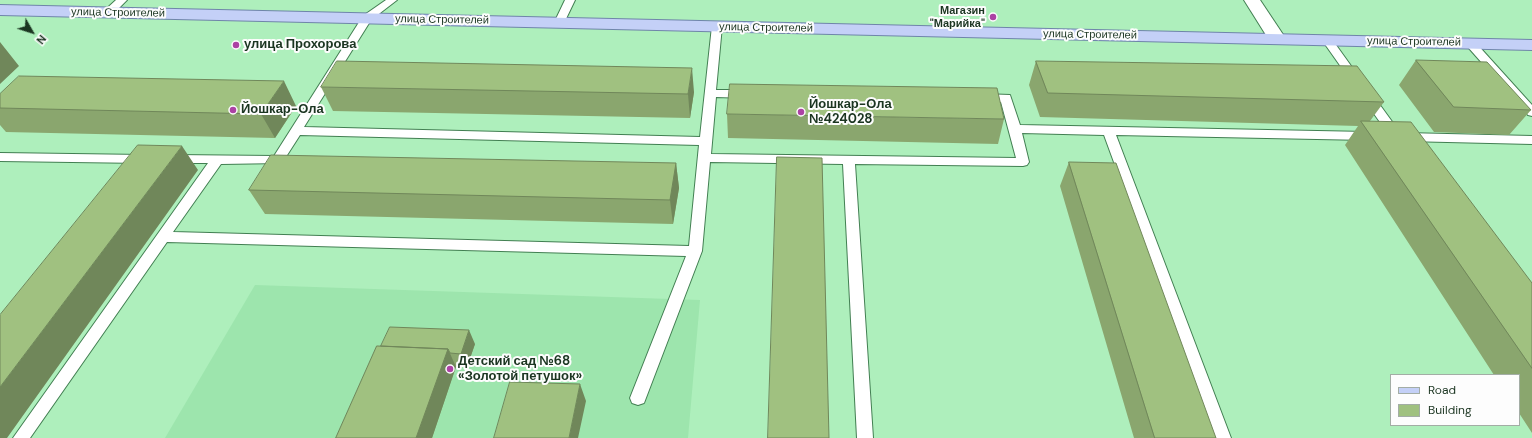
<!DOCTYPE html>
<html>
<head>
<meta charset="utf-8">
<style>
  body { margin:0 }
  #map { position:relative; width:1532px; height:438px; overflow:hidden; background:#aeefbc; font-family:"DM Sans",sans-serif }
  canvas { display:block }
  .legend { position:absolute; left:1390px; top:374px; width:130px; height:52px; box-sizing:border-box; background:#fdfdfd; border:1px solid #a3ada5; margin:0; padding:5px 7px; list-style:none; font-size:12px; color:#1b3521 }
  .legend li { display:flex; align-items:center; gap:8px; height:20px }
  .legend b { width:20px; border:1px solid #a3ada5 }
  .north { position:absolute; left:12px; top:12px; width:40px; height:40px; -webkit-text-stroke:3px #fdfdfd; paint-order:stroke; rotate:129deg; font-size:11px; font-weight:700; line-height:16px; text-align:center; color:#1b3521 }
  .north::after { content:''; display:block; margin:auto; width:14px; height:18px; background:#1b3521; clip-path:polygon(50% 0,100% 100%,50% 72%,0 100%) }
</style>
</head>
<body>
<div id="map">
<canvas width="1532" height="438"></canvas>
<ul class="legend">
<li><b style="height:5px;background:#c4d0f7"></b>Road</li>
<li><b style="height:11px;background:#a0c180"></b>Building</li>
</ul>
<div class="north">N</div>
</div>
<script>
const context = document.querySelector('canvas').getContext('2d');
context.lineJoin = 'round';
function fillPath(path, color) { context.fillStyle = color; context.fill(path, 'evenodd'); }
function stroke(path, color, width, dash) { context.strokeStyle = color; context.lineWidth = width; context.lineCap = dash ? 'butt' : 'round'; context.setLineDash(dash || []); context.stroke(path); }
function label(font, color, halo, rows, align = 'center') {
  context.font = font + ' "DM Sans",sans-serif'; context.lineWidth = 4; context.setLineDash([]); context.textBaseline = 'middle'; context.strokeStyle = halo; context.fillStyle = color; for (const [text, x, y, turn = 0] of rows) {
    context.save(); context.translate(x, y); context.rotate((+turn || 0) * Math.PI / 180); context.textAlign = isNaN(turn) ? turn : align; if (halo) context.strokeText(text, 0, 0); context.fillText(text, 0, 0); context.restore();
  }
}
const built = new Path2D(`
  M 255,285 L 700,300 L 688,438 L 165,438 Z`);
const lane = new Path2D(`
  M 116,0 L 127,0 L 112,15 L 104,15 L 103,13 L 104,11 Z
  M 386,0 L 397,0 L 371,20 L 304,127 L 700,137 L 712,26 L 717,23 L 722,26 L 716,90 L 747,90 L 751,92 L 753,94 L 751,96 L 747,98 L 716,97 L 711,154 L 1016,158 L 1001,102 L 978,101 L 976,98 L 978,95 L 982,94 L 1010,95 L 1020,125 L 1367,132 L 1371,133 L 1373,136 L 1371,139 L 1367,140 L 1116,135 L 1231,438 L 1215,438 L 1104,135 L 1022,133 L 1029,162 L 1027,165 L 1023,166 L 855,164 L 873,438 L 857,438 L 843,164 L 710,162 L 702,251 L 644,403 L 638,405 L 632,403 L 630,398 L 686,256 L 167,242 L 30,438 L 13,438 L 208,163 L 174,163 L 170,162 L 168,159 L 170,156 L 174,155 L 274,156 L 363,16 ZM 300,135 L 699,145 L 689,246 L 173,232 L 221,164 L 282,163 Z
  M 565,0 L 575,0 L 563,25 L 555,25 L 554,23 Z
  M 1327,37 L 1331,38 L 1359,77 L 1360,79 L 1359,81 L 1351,81 L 1322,40 Z
  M 1471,41 L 1475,42 L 1532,105 L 1532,116 L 1528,115 L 1467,46 L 1466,44 L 1467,42 Z
  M 1368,93 L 1372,94 L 1401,134 L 1405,133 L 1532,136 L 1532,144 L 1405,141 L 1400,139 L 1392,139 L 1362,97 L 1364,94 Z
  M 0,153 L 144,155 L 148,156 L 150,159 L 148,162 L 144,163 L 0,161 Z`);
const secondary = new Path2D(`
  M 1244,0 L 1260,0 L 1286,39 L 1283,43 L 1277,44 L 1271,43 Z`);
const primary = new Path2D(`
  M 0,5 L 1532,40 L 1532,50 L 0,15 Z`);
const wall = new Path2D(`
  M 1416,60 L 1531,110 L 1509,135 L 1434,132 L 1399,85 Z
  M 1036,61 L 1384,102 L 1370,121 L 1532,283 L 1532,433 L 1519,413 L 1519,375 L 1494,375 L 1345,145 L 1358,126 L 1040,117 L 1029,85 Z
  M 321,87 L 694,92 L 690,118 L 333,111 Z
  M 0,94 L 296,106 L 275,138 L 6,132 L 0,125 Z
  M 727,114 L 1004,119 L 998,144 L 728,138 Z
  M 1069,162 L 1216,438 L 1134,438 L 1060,186 Z
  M 676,163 L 679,188 L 673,224 L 265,214 L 249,190 Z
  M 475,344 L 467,367 L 456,366 L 432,438 L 336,438 L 377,346 Z`);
const shadedWall = new Path2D(`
  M 0,42 L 19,66 L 0,84 Z
  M 692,68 L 694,92 L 690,118 L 688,94 Z
  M 284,81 L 296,106 L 275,138 L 261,114 Z
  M 182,146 L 198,170 L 7,438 L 0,438 L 0,387 Z
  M 676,163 L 679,188 L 673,224 L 670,200 Z
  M 469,330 L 475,344 L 467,367 L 461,354 Z
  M 448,349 L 456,367 L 432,438 L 416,438 Z
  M 580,384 L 586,401 L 578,438 L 569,438 Z`);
const building = new Path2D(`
  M 1416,60 L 1487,62 L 1531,110 L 1454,107 Z
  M 337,61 L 692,68 L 688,94 L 321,87 Z
  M 1036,61 L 1357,66 L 1384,102 L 1048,93 Z
  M 19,76 L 284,81 L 261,114 L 0,108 L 0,94 Z
  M 730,84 L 997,88 L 1004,119 L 727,114 Z
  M 1361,121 L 1411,122 L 1532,283 L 1532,368 Z
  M 138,145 L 182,146 L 0,387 L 0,315 Z
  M 271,155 L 676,163 L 670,200 L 249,190 Z
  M 777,157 L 822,158 L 829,438 L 768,438 Z
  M 1069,162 L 1116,163 L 1216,438 L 1155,438 Z
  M 390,327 L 469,330 L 461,354 L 450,353 L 448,349 L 381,346 Z
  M 377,346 L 448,349 L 416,438 L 336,438 Z
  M 510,382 L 580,384 L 569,438 L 494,438 Z`);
const markers = [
  [993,17,4,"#ac42a4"],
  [236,45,4,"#ac42a4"],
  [233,110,4,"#ac42a4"],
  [801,112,4,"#ac42a4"],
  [450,369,4,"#ac42a4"]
];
const farPoinames = [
  ["Магазин",985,11],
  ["\"Марийка\"",985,24]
];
const farStreetnames = [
  ["улица Строителей",118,13,1],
  ["улица Строителей",442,20,1],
  ["улица Строителей",766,28,1],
  ["улица Строителей",1090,35,1],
  ["улица Строителей",1414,42,1]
];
const poiNames = [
  ["улица Прохорова",244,45],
  ["Йошкар-Ола",809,105],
  ["№424028",809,120],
  ["Йошкар-Ола",241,110],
  ["Детский сад №68",458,362],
  ["«Золотой петушок»",458,377]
];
fillPath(built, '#9de5ad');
stroke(lane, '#427f52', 2);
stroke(secondary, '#427f52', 2);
stroke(primary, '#6f85a9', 2);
fillPath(lane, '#fff');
fillPath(secondary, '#fff');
fillPath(primary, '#c4d0f7');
fillPath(wall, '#8aa66e');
fillPath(shadedWall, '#70875a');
fillPath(building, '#a0c180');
stroke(building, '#70875a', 1);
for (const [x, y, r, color] of markers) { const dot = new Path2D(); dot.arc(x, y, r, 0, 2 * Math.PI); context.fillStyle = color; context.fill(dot); stroke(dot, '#fdfdfd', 1.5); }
label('bold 11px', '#1b3521', '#fdfdfd', farPoinames, 'right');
label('11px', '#1b3521', '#fdfdfd', farStreetnames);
label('bold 13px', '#1b3521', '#fdfdfd', poiNames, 'left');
</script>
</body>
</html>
